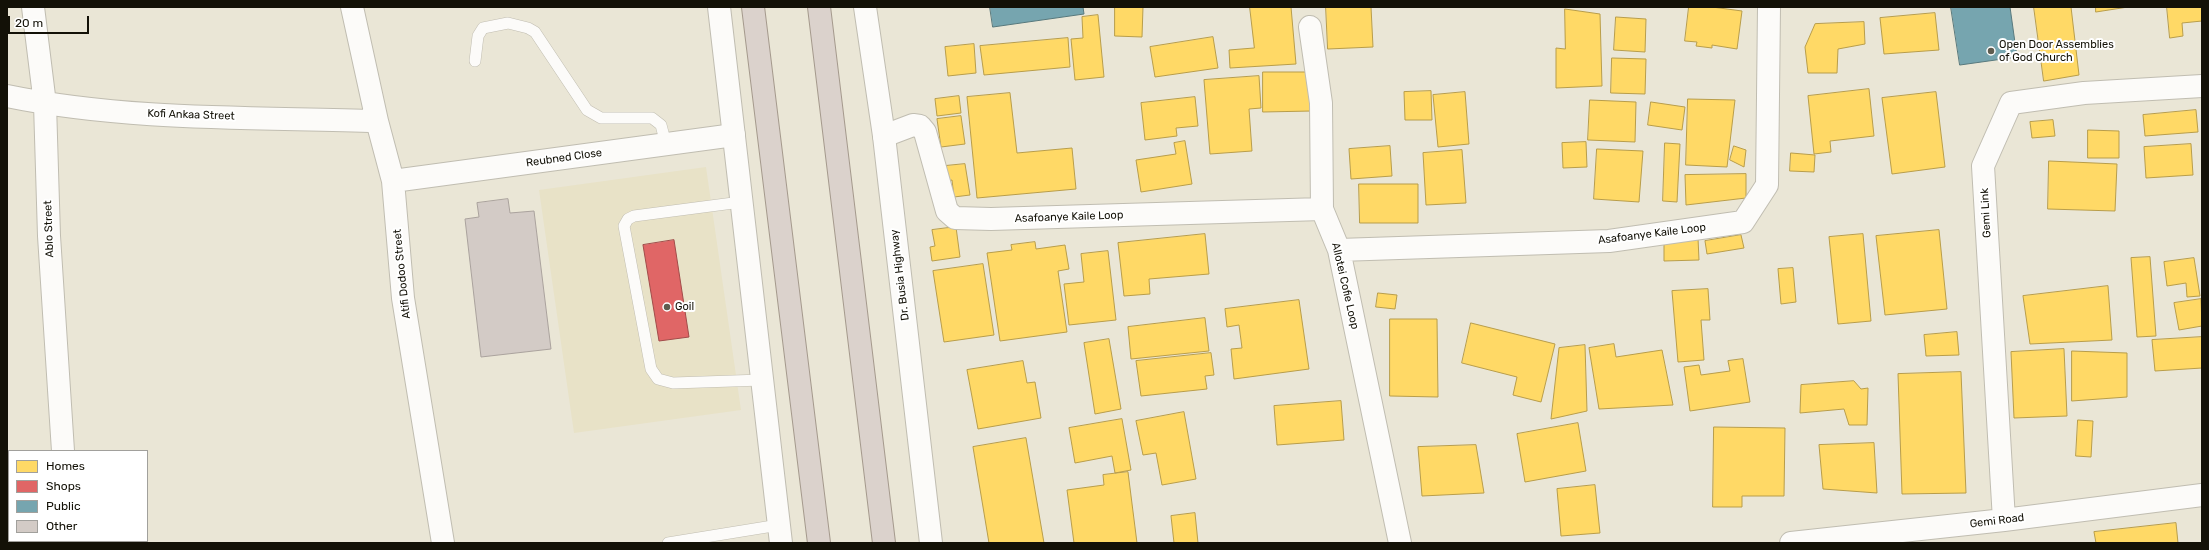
<!DOCTYPE html>
<html>
<head>
<meta charset="utf-8">
<style>
  body { margin:0 }
  #map { position:relative; width:2209px; height:550px; overflow:hidden; background:#eae6d6; font-family:Rubik,sans-serif }
  canvas { display:block }
  .frame { position:absolute; inset:0; border:8px solid #131107; pointer-events:none }
  .legend { position:absolute; left:8px; top:450px; width:140px; height:92px; box-sizing:border-box; background:#fff; border:1px solid #a1a09c; margin:0; padding:5px 7px; list-style:none; font-size:12px; color:#131107 }
  .legend li { display:flex; align-items:center; gap:8px; height:20px }
  .legend b { width:20px; border:1px solid #a1a09c }
  .scale { position:absolute; left:8px; top:16px; width:81px; height:18px; box-sizing:border-box; border:2px solid #131107; border-top:0; padding-left:5px; font-size:12px; line-height:14px; white-space:nowrap; color:#131107; -webkit-text-stroke:3px #fff; paint-order:stroke }
</style>
</head>
<body>
<div id="map">
<canvas width="2209" height="550"></canvas>
<div class="frame"></div>
<ul class="legend">
<li><b style="height:11px;background:#ffd966"></b>Homes</li>
<li><b style="height:11px;background:#e06666"></b>Shops</li>
<li><b style="height:11px;background:#76a5af"></b>Public</li>
<li><b style="height:11px;background:#d3cbc6"></b>Other</li>
</ul>
<div class="scale">20 m</div>
</div>
<script>
const context = document.querySelector('canvas').getContext('2d');
context.lineJoin = 'round';
function fillPath(path, color) { context.fillStyle = color; context.fill(path, 'evenodd'); }
function stroke(path, color, width, dash) { context.strokeStyle = color; context.lineWidth = width; context.lineCap = dash ? 'butt' : 'round'; context.setLineDash(dash || []); context.stroke(path); }
function label(font, color, halo, rows, align = 'center') {
  context.font = font + ' Rubik,sans-serif'; context.lineWidth = 4; context.setLineDash([]); context.textBaseline = 'middle'; context.strokeStyle = halo; context.fillStyle = color; for (const [text, x, y, turn = 0] of rows) {
    context.save(); context.translate(x, y); context.rotate((+turn || 0) * Math.PI / 180); context.textAlign = isNaN(turn) ? turn : align; if (halo) context.strokeText(text, 0, 0); context.fillText(text, 0, 0); context.restore();
  }
}
const built = new Path2D(`
  M 706,167 L 741,410 L 574,433 L 539,190 Z`);
const homes = new Path2D(`
  M 1115,7 L 1143,7 L 1142,37 L 1115,36 Z
  M 1250,7 L 1291,7 L 1296,64 L 1230,68 L 1229,50 L 1254,48 Z
  M 1326,7 L 1371,7 L 1373,47 L 1328,49 Z
  M 1689,7 L 1712,7 L 1742,11 L 1737,49 L 1712,45 L 1712,48 L 1696,46 L 1697,42 L 1685,41 Z
  M 2034,7 L 2071,7 L 2079,75 L 2044,81 Z
  M 2096,7 L 2128,7 L 2096,12 Z
  M 2167,7 L 2202,7 L 2202,21 L 2182,23 L 2183,36 L 2170,38 Z
  M 1565,9 L 1600,14 L 1602,86 L 1556,88 L 1556,48 L 1565,49 Z
  M 1935,13 L 1939,50 L 1884,54 L 1880,18 Z
  M 1098,15 L 1104,77 L 1075,80 L 1071,39 L 1083,38 L 1082,17 Z
  M 1616,17 L 1646,19 L 1645,52 L 1614,50 Z
  M 1864,22 L 1865,44 L 1838,49 L 1837,73 L 1808,73 L 1805,47 L 1815,24 Z
  M 1213,37 L 1218,68 L 1155,77 L 1150,47 Z
  M 1068,38 L 1070,67 L 984,75 L 980,46 Z
  M 974,44 L 976,73 L 948,76 L 945,47 Z
  M 1612,58 L 1646,59 L 1645,94 L 1611,93 Z
  M 1263,72 L 1312,72 L 1312,111 L 1263,112 Z
  M 1259,76 L 1261,108 L 1249,109 L 1252,151 L 1210,154 L 1204,80 Z
  M 1869,89 L 1874,136 L 1830,141 L 1831,152 L 1814,154 L 1808,96 Z
  M 1431,91 L 1432,120 L 1405,120 L 1404,92 Z
  M 1465,92 L 1469,144 L 1438,147 L 1433,95 Z
  M 1936,92 L 1945,167 L 1892,174 L 1882,98 Z
  M 1010,93 L 1017,153 L 1072,148 L 1076,189 L 977,198 L 967,97 Z
  M 959,96 L 961,113 L 937,116 L 935,99 Z
  M 1195,97 L 1198,126 L 1176,128 L 1177,136 L 1145,140 L 1141,103 Z
  M 1688,99 L 1735,100 L 1727,167 L 1686,165 Z
  M 1590,100 L 1636,102 L 1635,142 L 1588,140 Z
  M 1651,102 L 1685,107 L 1682,130 L 1648,125 Z
  M 2196,110 L 2198,132 L 2145,136 L 2143,115 Z
  M 961,116 L 965,144 L 941,147 L 937,119 Z
  M 2053,120 L 2055,136 L 2032,138 L 2030,122 Z
  M 2088,130 L 2119,131 L 2119,158 L 2088,158 Z
  M 1185,141 L 1192,184 L 1141,192 L 1136,160 L 1176,154 L 1174,143 Z
  M 1586,142 L 1587,167 L 1563,168 L 1562,143 Z
  M 1665,143 L 1680,144 L 1677,202 L 1663,201 Z
  M 2191,144 L 2193,175 L 2146,178 L 2144,147 Z
  M 1390,146 L 1392,176 L 1351,179 L 1349,149 Z
  M 1734,146 L 1746,150 L 1744,167 L 1730,160 Z
  M 1597,149 L 1643,151 L 1639,202 L 1594,199 Z
  M 1462,150 L 1466,203 L 1426,205 L 1423,153 Z
  M 1791,153 L 1815,155 L 1814,172 L 1790,171 Z
  M 2049,161 L 2117,164 L 2115,211 L 2048,209 Z
  M 965,164 L 970,195 L 954,197 L 952,180 L 947,181 L 945,166 Z
  M 1746,174 L 1746,198 L 1686,205 L 1685,175 Z
  M 1359,184 L 1418,184 L 1418,223 L 1360,223 Z
  M 956,227 L 960,257 L 932,261 L 930,247 L 935,246 L 932,230 Z
  M 1939,230 L 1947,309 L 1885,315 L 1876,236 Z
  M 1205,234 L 1209,274 L 1149,279 L 1150,294 L 1124,296 L 1118,243 Z
  M 1863,234 L 1871,321 L 1838,324 L 1829,237 Z
  M 1741,235 L 1744,248 L 1707,254 L 1705,241 Z
  M 1698,238 L 1699,260 L 1664,261 L 1664,239 Z
  M 1035,242 L 1036,249 L 1065,245 L 1069,269 L 1058,271 L 1067,332 L 1000,341 L 987,253 L 1012,250 L 1011,245 Z
  M 1108,251 L 1116,320 L 1069,325 L 1064,284 L 1084,282 L 1081,254 Z
  M 2150,257 L 2156,336 L 2137,337 L 2131,258 Z
  M 2194,258 L 2200,296 L 2187,297 L 2186,283 L 2167,286 L 2164,262 Z
  M 983,264 L 994,335 L 944,342 L 933,271 Z
  M 1793,268 L 1796,302 L 1781,304 L 1778,269 Z
  M 2108,286 L 2112,340 L 2030,344 L 2023,296 Z
  M 1708,289 L 1710,320 L 1701,320 L 1704,360 L 1678,362 L 1672,291 Z
  M 1378,293 L 1397,295 L 1395,309 L 1376,307 Z
  M 2201,299 L 2202,326 L 2179,330 L 2174,303 Z
  M 1299,300 L 1309,369 L 1234,379 L 1231,349 L 1242,348 L 1239,325 L 1227,327 L 1225,309 Z
  M 1205,318 L 1209,351 L 1131,359 L 1128,327 Z
  M 1390,319 L 1437,319 L 1438,397 L 1390,396 Z
  M 1471,323 L 1555,344 L 1541,402 L 1513,395 L 1517,377 L 1462,363 Z
  M 1957,332 L 1959,355 L 1926,356 L 1924,335 Z
  M 2202,337 L 2202,368 L 2155,371 L 2152,340 Z
  M 1109,339 L 1121,409 L 1095,414 L 1084,343 Z
  M 1614,344 L 1616,357 L 1662,350 L 1673,405 L 1599,409 L 1589,348 Z
  M 1585,345 L 1587,411 L 1551,419 L 1559,348 Z
  M 2064,349 L 2067,416 L 2014,418 L 2011,352 Z
  M 2072,351 L 2127,353 L 2127,397 L 2072,401 Z
  M 1211,353 L 1214,375 L 1205,376 L 1207,389 L 1141,396 L 1136,361 Z
  M 1743,359 L 1750,402 L 1690,411 L 1684,367 L 1699,365 L 1701,375 L 1730,371 L 1728,361 Z
  M 1023,361 L 1027,383 L 1035,382 L 1041,418 L 978,429 L 967,370 Z
  M 1961,372 L 1966,493 L 1902,494 L 1898,374 Z
  M 1854,381 L 1861,389 L 1868,388 L 1867,425 L 1849,425 L 1844,409 L 1800,413 L 1801,385 Z
  M 1341,401 L 1344,440 L 1277,445 L 1274,406 Z
  M 1184,412 L 1196,479 L 1162,485 L 1156,453 L 1143,455 L 1136,421 Z
  M 1122,419 L 1131,470 L 1115,473 L 1112,456 L 1075,463 L 1069,428 Z
  M 2078,420 L 2093,421 L 2091,457 L 2076,456 Z
  M 1578,423 L 1586,471 L 1525,482 L 1517,434 Z
  M 1714,427 L 1785,428 L 1784,496 L 1742,496 L 1742,507 L 1713,507 Z
  M 1026,438 L 1044,543 L 989,543 L 973,447 Z
  M 1874,443 L 1877,493 L 1823,489 L 1819,445 Z
  M 1476,445 L 1484,493 L 1422,496 L 1418,447 Z
  M 1128,472 L 1137,543 L 1074,543 L 1067,490 L 1104,485 L 1103,475 Z
  M 1595,485 L 1600,533 L 1561,536 L 1557,489 Z
  M 1195,513 L 1198,543 L 1174,543 L 1171,516 Z
  M 2176,523 L 2178,543 L 2096,543 L 2094,532 Z`);
const shops = new Path2D(`
  M 674,240 L 689,337 L 659,341 L 643,245 Z`);
const public = new Path2D(`
  M 990,7 L 1083,7 L 1084,14 L 993,27 Z
  M 1951,7 L 2010,7 L 2017,57 L 1960,65 Z`);
const building = new Path2D(`
  M 508,199 L 510,213 L 534,211 L 551,349 L 481,357 L 465,219 L 479,217 L 477,203 Z`);
const lane = new Path2D(`
  M 475,61 L 478,36 L 483,28 L 508,23 L 528,28 L 535,32 L 587,110 L 601,118 L 652,118 L 661,125 L 666,144
  M 741,202 L 634,216 L 628,219 L 624,226 L 651,369 L 658,379 L 673,383 L 762,380
  M 668,543 L 779,525`);
const street = new Path2D(`
  M 33,7 L 45,104 L 49,236 L 63,451
  M 352,7 L 377,121 L 393,181 L 403,298 L 443,543
  M 1310,27 L 1321,103 L 1322,209 L 1339,250 L 1400,543
  M 7,96 C 128,121 254,117 377,121
  M 884,136 L 913,125 L 920,126 L 925,132 L 947,211 L 955,218 L 991,219 L 1322,209
  M 393,181 L 734,135
  M 1339,250 L 1609,241 L 1743,222 L 1767,185 L 1769,7
  M 2004,520 L 1983,166 L 2011,103 L 2084,93 L 2202,86
  M 68,541 L 68,543
  M 1791,543 L 2004,520 L 2202,495`);
const secondary = new Path2D(`
  M 719,7 L 781,543
  M 865,7 L 884,136 L 931,543`);
const highway = new Path2D(`
  M 753,7 L 819,543
  M 819,7 L 884,543`);
const markers = [
  [1991,51,4,"#5e5c4f"],
  [667,307,4,"#5e5c4f"]
];
const poiNames = [
  ["Open Door Assemblies",1999,45],
  ["of God Church",1999,58],
  ["Goil",675,307]
];
const streetNames = [
  ["Kofi Ankaa Street",191,115,2],
  ["Reubned Close",564,158,-8],
  ["Gemi Link",1986,213,-93],
  ["Asafoanye Kaile Loop",1069,217,-2],
  ["Ablo Street",49,229,-92],
  ["Asafoanye Kaile Loop",1652,234,-7],
  ["Atifi Dodoo Street",402,274,-96],
  ["Dr. Busia Highway",900,275,-97],
  ["Allotei Cofie Loop",1345,286,77],
  ["Gemi Road",1997,521,-7]
];
fillPath(built, '#e8e2c7');
fillPath(homes, '#ffd966');
stroke(homes, '#b89d4a', 1);
fillPath(shops, '#e06666');
stroke(shops, '#a24c4a', 1);
fillPath(public, '#76a5af');
stroke(public, '#58797d', 1);
fillPath(building, '#d3cbc6');
stroke(building, '#aaa29d', 1);
stroke(lane, '#c0bdb1', 12);
stroke(street, '#c0bdb1', 24);
stroke(secondary, '#c0bdb1', 24);
stroke(highway, '#a59a8d', 24);
stroke(lane, '#fcfbf9', 11);
stroke(street, '#fcfbf9', 22);
stroke(secondary, '#fcfbf9', 22);
stroke(highway, '#dbd2cc', 22);
for (const [x, y, r, color] of markers) { const dot = new Path2D(); dot.arc(x, y, r, 0, 2 * Math.PI); context.fillStyle = color; context.fill(dot); stroke(dot, '#fff', 1.5); }
label('11px', '#131107', '#fff', poiNames, 'left');
label('11px', '#131107', '#fff', streetNames);
</script>
</body>
</html>
